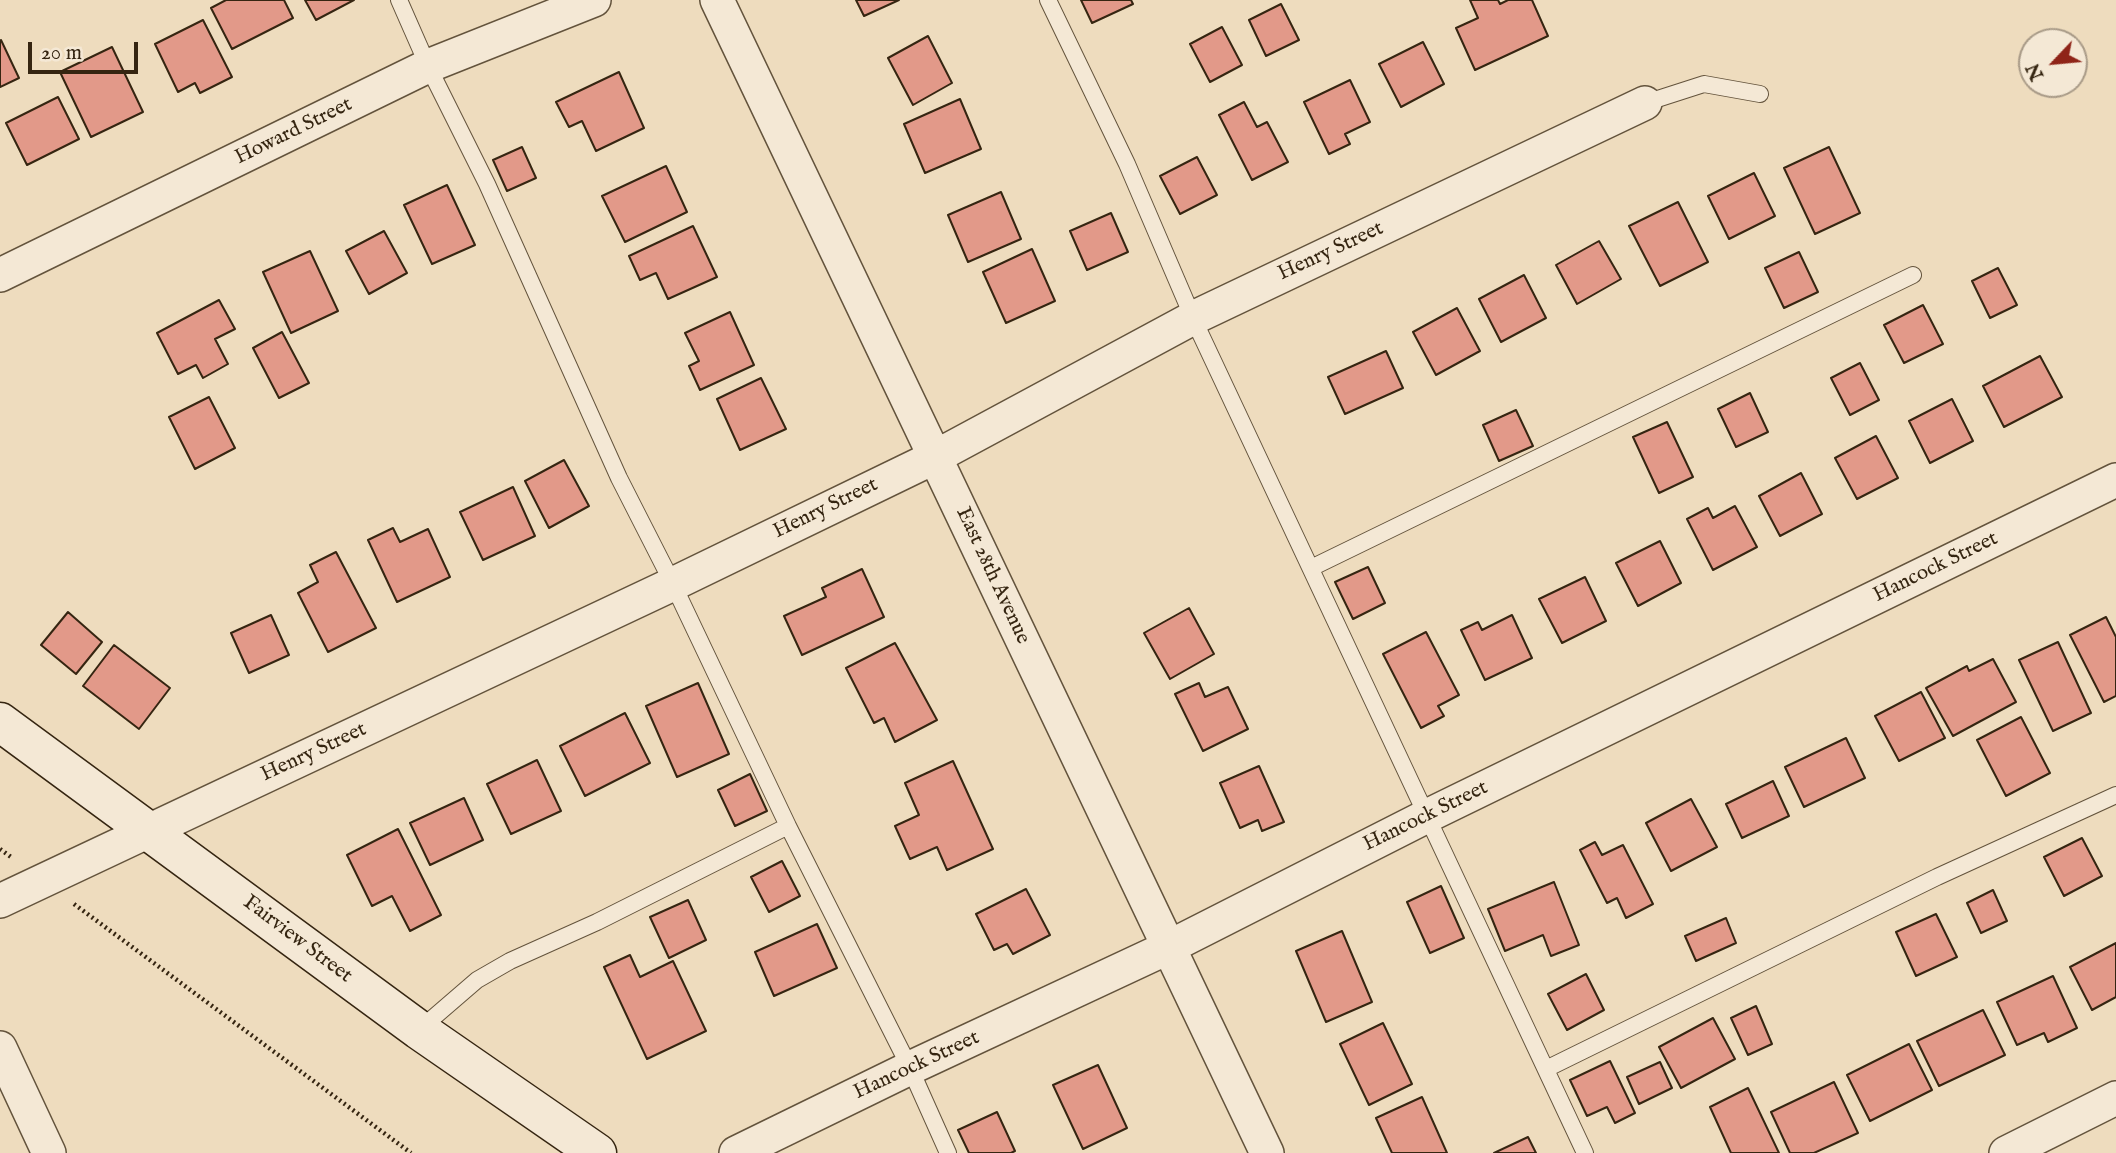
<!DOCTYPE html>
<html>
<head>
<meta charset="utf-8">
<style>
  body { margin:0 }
  #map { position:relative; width:2116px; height:1153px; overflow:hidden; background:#eedcbe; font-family:"IM FELL English",serif }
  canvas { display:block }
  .north { position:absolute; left:2018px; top:28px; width:70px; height:70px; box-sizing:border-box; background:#f4e8d5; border:2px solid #a89a87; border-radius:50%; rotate:244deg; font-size:19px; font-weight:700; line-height:28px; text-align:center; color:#352511 }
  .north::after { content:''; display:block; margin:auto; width:24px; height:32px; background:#8f2418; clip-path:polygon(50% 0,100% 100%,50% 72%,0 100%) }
  .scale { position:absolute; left:28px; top:42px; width:110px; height:32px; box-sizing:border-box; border:4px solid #352511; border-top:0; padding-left:9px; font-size:21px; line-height:24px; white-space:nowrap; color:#352511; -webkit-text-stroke:5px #f4e8d5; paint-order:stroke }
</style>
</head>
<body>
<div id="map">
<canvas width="2116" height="1153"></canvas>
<div class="north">N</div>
<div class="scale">20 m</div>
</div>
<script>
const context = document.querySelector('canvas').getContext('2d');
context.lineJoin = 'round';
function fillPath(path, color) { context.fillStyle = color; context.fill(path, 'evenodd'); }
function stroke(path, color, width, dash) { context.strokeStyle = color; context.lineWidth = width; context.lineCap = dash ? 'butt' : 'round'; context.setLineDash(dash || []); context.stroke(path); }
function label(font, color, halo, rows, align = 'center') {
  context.font = font + ' "IM FELL English",serif'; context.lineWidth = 7; context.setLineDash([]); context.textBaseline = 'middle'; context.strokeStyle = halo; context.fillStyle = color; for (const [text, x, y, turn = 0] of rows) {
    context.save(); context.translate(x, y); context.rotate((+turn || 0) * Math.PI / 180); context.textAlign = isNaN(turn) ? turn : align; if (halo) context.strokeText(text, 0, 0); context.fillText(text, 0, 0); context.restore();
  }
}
const building = new Path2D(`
  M 226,0 L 284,0 L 293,18 L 232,49 L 211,8 Z
  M 305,0 L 354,0 L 316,20 Z
  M 856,0 L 899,0 L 864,16 Z
  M 1081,0 L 1131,0 L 1133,4 L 1092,23 Z
  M 1470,0 L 1498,0 L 1500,4 L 1508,0 L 1532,0 L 1548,36 L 1475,70 L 1456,28 L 1478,18 Z
  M 1281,4 L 1299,40 L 1266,56 L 1249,20 Z
  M 203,20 L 232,77 L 200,93 L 195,83 L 178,92 L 155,44 Z
  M 1222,27 L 1242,65 L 1210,82 L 1190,44 Z
  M 928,36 L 952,83 L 913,105 L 888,58 Z
  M 1,40 L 19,78 L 0,87 L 0,41 Z
  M 1423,42 L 1444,84 L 1401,107 L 1379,64 Z
  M 112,47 L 143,112 L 91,137 L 60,72 Z
  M 619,72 L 644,128 L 596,151 L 582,121 L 569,127 L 556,102 Z
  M 1350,80 L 1370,122 L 1345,134 L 1350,144 L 1329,154 L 1304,102 Z
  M 58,97 L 79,139 L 27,165 L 6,123 Z
  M 960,99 L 981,149 L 925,173 L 904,124 Z
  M 1244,102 L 1257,127 L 1267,122 L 1288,162 L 1252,180 L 1219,115 Z
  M 522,147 L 536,178 L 507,191 L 493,160 Z
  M 1829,147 L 1860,213 L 1815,234 L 1784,168 Z
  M 1197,157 L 1217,195 L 1180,214 L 1160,176 Z
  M 666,166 L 687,212 L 625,242 L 602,196 Z
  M 1754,173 L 1775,216 L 1729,239 L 1708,196 Z
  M 447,185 L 475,245 L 432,264 L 404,205 Z
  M 1001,192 L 1021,239 L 968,262 L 948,215 Z
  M 1678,202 L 1708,262 L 1660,286 L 1629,226 Z
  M 1111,213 L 1128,252 L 1087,270 L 1070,231 Z
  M 693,226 L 717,277 L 668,299 L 656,273 L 640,280 L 629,256 Z
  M 384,231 L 407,273 L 369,294 L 346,251 Z
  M 1599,241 L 1621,279 L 1577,304 L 1556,265 Z
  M 1032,249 L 1055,301 L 1006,323 L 983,272 Z
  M 310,251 L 338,311 L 291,333 L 263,272 Z
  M 1799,252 L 1818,292 L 1784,308 L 1765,268 Z
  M 1998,268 L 2017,305 L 1990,318 L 1972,281 Z
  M 1524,275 L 1546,318 L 1501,342 L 1479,299 Z
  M 219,300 L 235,329 L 215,339 L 228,364 L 203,378 L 196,365 L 178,374 L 157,333 Z
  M 1923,305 L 1943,344 L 1904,363 L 1884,325 Z
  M 1457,308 L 1480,351 L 1436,375 L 1413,332 Z
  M 730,312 L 754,365 L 700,390 L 689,366 L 699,361 L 685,333 Z
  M 282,332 L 309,383 L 279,398 L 253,348 Z
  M 1386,351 L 1403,388 L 1345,414 L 1328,377 Z
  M 2040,356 L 2062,397 L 2004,427 L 1983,386 Z
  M 1860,363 L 1879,400 L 1850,415 L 1831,378 Z
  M 761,378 L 786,429 L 740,450 L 717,399 Z
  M 1750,393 L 1768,432 L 1736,447 L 1718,409 Z
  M 209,397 L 235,448 L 195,469 L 169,417 Z
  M 1952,399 L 1973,441 L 1930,463 L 1909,421 Z
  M 1516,410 L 1533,446 L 1499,461 L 1483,425 Z
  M 1667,422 L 1693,477 L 1659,493 L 1633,437 Z
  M 1876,436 L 1898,478 L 1857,499 L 1835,458 Z
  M 564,460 L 589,506 L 549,528 L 525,481 Z
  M 1801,473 L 1822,514 L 1780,536 L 1759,496 Z
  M 513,487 L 535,536 L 483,560 L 460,512 Z
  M 1735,506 L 1757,547 L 1713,570 L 1687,519 L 1708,508 L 1713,518 Z
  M 393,528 L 400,542 L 428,529 L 450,577 L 397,602 L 368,540 Z
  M 1660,541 L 1681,583 L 1638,606 L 1616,563 Z
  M 336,552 L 376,628 L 328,652 L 298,593 L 318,582 L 310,565 Z
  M 1368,567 L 1385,603 L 1353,619 L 1335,582 Z
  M 862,569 L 884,617 L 802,655 L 784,616 L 826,597 L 822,588 Z
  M 1585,577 L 1606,621 L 1562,643 L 1539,599 Z
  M 1189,608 L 1214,654 L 1170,679 L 1144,633 Z
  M 68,612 L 102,642 L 76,674 L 41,645 Z
  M 271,615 L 289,655 L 249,673 L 231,633 Z
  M 1512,615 L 1532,658 L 1485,680 L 1461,630 L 1478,622 L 1482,630 Z
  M 2106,617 L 2116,637 L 2116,696 L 2104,702 L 2070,635 Z
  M 1426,632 L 1459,695 L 1438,706 L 1444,716 L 1421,728 L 1383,654 Z
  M 2058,642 L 2091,713 L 2053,731 L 2019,660 Z
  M 895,643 L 937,720 L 895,742 L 884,718 L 874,723 L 846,668 Z
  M 114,645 L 170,688 L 139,729 L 83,686 Z
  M 1993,659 L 2016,702 L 1953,736 L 1926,688 L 1967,666 L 1969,671 Z
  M 698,683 L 729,754 L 677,777 L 646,706 Z
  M 1199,683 L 1205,697 L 1228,687 L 1248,729 L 1203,751 L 1175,694 Z
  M 1921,692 L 1945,738 L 1899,761 L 1875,716 Z
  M 625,713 L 650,763 L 585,796 L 560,746 Z
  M 2021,717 L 2050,773 L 2006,796 L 1977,740 Z
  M 1846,738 L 1865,778 L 1804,807 L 1785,767 Z
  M 537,760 L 561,811 L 511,834 L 487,784 Z
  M 953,761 L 993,849 L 947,870 L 937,847 L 910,859 L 895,826 L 919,815 L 905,783 Z
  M 1259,766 L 1284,822 L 1262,831 L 1258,820 L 1240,828 L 1220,783 Z
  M 750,774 L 767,811 L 735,826 L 718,790 Z
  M 1773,781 L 1789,816 L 1742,838 L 1726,804 Z
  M 464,798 L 483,840 L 430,865 L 410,823 Z
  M 1691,799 L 1717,847 L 1671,871 L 1646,823 Z
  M 398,829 L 441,915 L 410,931 L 392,896 L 372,906 L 347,855 Z
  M 2082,838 L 2102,876 L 2064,896 L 2044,857 Z
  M 1595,842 L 1602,855 L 1623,845 L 1653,904 L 1626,918 L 1617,898 L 1607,903 L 1580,850 Z
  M 782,861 L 800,896 L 769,912 L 751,877 Z
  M 1554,882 L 1579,945 L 1551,956 L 1543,935 L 1505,951 L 1488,909 Z
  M 1441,886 L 1464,938 L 1430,953 L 1407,902 Z
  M 1026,889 L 1050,935 L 1013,954 L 1007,944 L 994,950 L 976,914 Z
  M 1993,890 L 2007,921 L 1981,933 L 1967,903 Z
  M 688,900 L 706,940 L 669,958 L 650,917 Z
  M 1936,914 L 1957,957 L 1916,976 L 1896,932 Z
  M 1726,918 L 1736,943 L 1696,961 L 1685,936 Z
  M 817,924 L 837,968 L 774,996 L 755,952 Z
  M 1342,931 L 1372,1002 L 1326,1022 L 1296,951 Z
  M 2116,943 L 2116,997 L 2092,1010 L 2070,967 Z
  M 630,955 L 640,977 L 673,961 L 706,1031 L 647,1059 L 604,967 Z
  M 1586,974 L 1604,1010 L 1567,1030 L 1548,994 Z
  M 2053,976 L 2077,1028 L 2048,1042 L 2044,1033 L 2017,1045 L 1997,1002 Z
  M 1756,1006 L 1772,1044 L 1748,1055 L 1731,1018 Z
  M 1983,1010 L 2005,1055 L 1939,1086 L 1917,1041 Z
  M 1713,1018 L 1735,1059 L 1681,1088 L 1659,1047 Z
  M 1383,1023 L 1412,1084 L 1369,1105 L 1340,1044 Z
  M 1909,1044 L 1932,1090 L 1870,1121 L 1847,1075 Z
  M 1610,1061 L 1635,1113 L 1615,1123 L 1607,1107 L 1587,1116 L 1570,1080 Z
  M 1660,1062 L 1672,1088 L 1639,1104 L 1627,1077 Z
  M 1098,1065 L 1127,1128 L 1083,1149 L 1053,1085 Z
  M 1834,1082 L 1858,1133 L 1814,1153 L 1790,1153 L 1771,1112 Z
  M 1748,1088 L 1779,1153 L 1731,1153 L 1710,1107 Z
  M 1422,1097 L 1447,1153 L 1392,1153 L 1376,1118 Z
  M 997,1112 L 1015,1151 L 1011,1153 L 969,1153 L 958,1130 Z
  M 1528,1137 L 1536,1153 L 1494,1153 Z`);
const path = new Path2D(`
  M 0,849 L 11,857
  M 74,904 L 411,1153`);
const lane = new Path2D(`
  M 399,0 L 428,66 L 487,184 L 619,478 L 673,584 L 788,826 L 910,1068 L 948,1153
  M 1048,0 L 1127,164 L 1193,318 L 1585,1153
  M 1645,103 L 1704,84 L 1760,94
  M 1311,568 L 1913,275
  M 419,1030 L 477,980 L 510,961 L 597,922 L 788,826
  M 1546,1069 L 1937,877 L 2116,795`);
const street = new Path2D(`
  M 717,0 L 1267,1153
  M 0,275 L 428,66 L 594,0
  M 0,901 L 673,584 L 935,457 L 1193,318 L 1645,103
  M 0,1048 L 49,1153
  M 736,1153 L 910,1068 L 1167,948 L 1427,816 L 2116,480
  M 2006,1153 L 2116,1098`);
const secondary = new Path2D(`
  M 0,722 L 419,1030 L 597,1153`);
const streetNames = [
  ["Howard Street",294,132,-26],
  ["Henry Street",1331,252,-25],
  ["Henry Street",826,509,-26],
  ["Hancock Street",1936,568,-26],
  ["East 28th Avenue",992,576,65],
  ["Henry Street",314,753,-25],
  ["Hancock Street",1426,817,-26],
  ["Fairview Street",297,940,37],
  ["Hancock Street",917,1066,-25]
];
fillPath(building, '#e29989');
stroke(building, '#352511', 2);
stroke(lane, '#63533c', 18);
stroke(street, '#63533c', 36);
stroke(secondary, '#352511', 41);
stroke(path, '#352511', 4.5, [2, 3.5]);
stroke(lane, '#f4e8d5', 16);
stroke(street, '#f4e8d5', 33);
stroke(secondary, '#f4e8d5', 38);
label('21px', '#352511', '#f4e8d5', streetNames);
</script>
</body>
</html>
